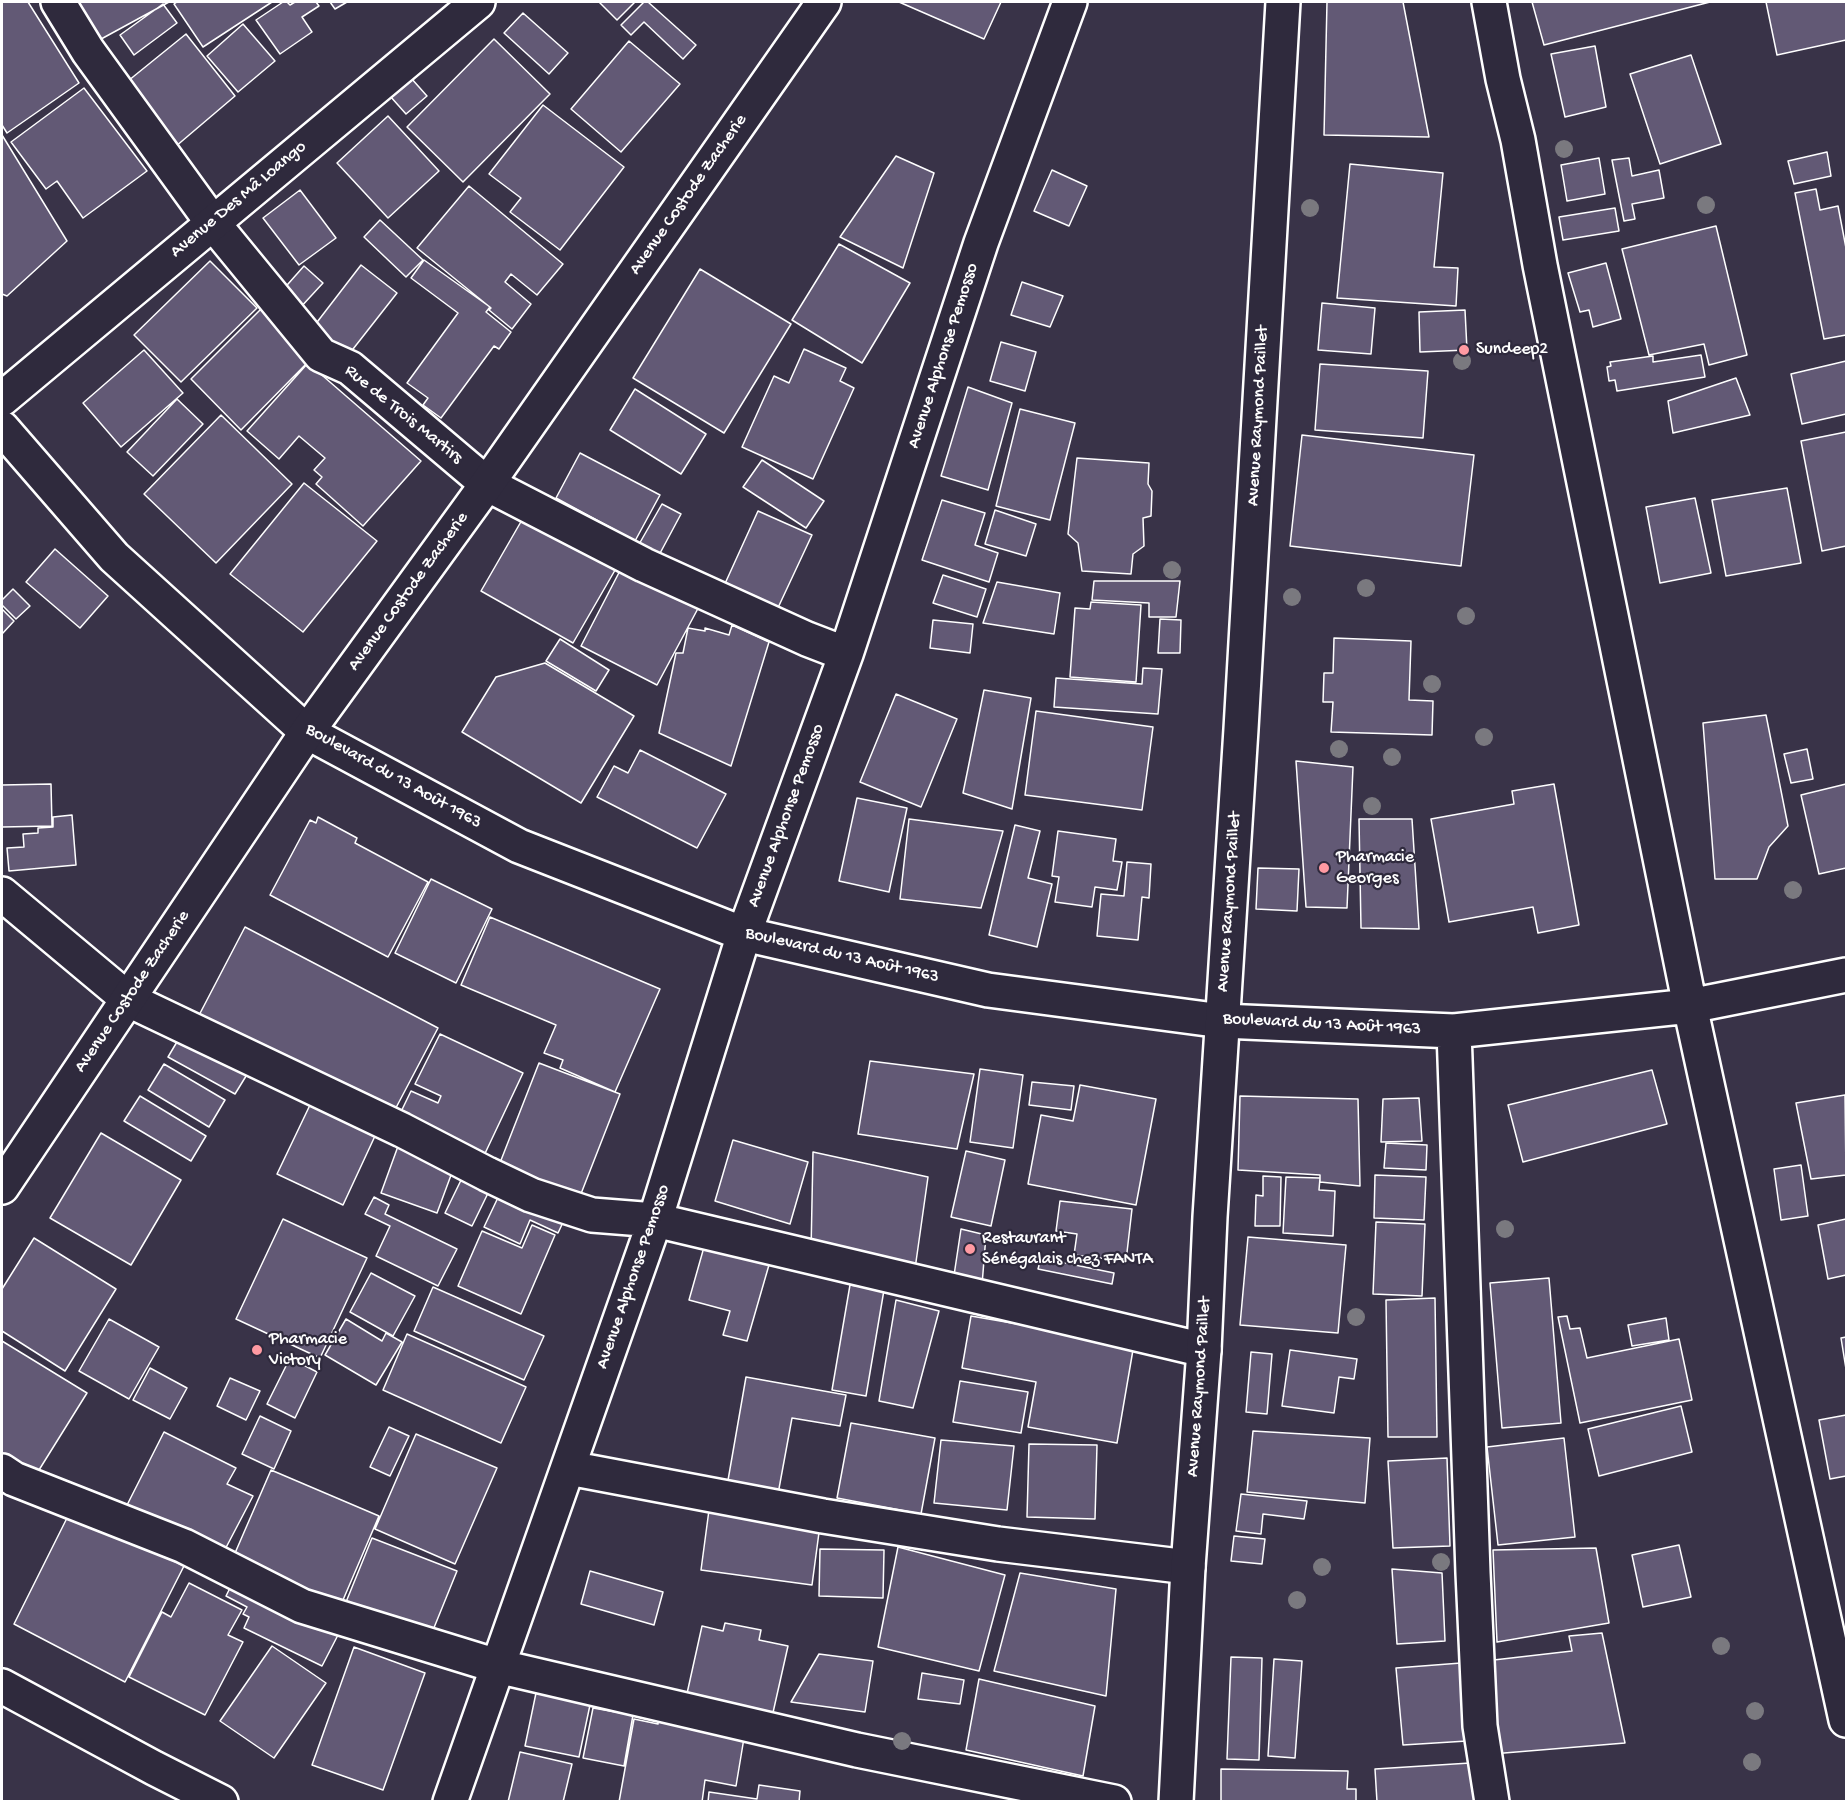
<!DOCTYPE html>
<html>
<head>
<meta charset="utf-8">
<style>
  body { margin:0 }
  #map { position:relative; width:1848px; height:1803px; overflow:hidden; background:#393348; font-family:"Gochi Hand",sans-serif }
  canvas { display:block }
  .frame { position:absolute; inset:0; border:3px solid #fff; pointer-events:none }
</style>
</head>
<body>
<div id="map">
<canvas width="1848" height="1803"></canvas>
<div class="frame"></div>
</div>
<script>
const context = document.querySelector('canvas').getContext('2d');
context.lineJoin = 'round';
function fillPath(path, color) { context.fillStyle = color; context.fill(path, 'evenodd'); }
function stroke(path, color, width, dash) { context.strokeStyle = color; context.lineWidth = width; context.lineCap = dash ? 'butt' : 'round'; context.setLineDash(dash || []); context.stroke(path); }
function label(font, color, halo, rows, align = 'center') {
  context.font = font + ' "Gochi Hand",sans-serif'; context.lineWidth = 4.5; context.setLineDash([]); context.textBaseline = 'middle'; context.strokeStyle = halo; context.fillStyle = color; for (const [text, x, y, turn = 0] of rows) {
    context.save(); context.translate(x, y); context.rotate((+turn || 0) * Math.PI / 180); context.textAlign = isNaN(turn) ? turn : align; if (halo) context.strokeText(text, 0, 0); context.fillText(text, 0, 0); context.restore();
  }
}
const building = new Path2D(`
  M 2,2 L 28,2 L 79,83 L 7,133 L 2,125 Z
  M 67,2 L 169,2 L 92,44 Z
  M 177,2 L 272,2 L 203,47 L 174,4 Z
  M 283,2 L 287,2 L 290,5 L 295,2 L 316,2 L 319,6 L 302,17 L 312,32 L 280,54 L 256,20 Z
  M 330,2 L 347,2 L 335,9 Z
  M 599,2 L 635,2 L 617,20 Z
  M 644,2 L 648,2 L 696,45 L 683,59 L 644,22 L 631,35 L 621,25 Z
  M 899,2 L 1001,2 L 984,39 Z
  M 1327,2 L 1403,2 L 1429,137 L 1324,135 Z
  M 1532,2 L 1710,2 L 1544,45 Z
  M 1766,2 L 1846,2 L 1846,40 L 1777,55 Z
  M 163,4 L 177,23 L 134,55 L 120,35 Z
  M 523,13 L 568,53 L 549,74 L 504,33 Z
  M 243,24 L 275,61 L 238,92 L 207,56 Z
  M 186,34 L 235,96 L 175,147 L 123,85 Z
  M 494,39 L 550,94 L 463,182 L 407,127 Z
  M 629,41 L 680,84 L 621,152 L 571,109 Z
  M 1595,46 L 1606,107 L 1565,117 L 1551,54 Z
  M 1691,55 L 1721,144 L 1660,164 L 1630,74 Z
  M 411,78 L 427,96 L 406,114 L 390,96 Z
  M 84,88 L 147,171 L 83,218 L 57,181 L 46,189 L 11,142 Z
  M 543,105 L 624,167 L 560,250 L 510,212 L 521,198 L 489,174 Z
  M 388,116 L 439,171 L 388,218 L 337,163 Z
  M 2,135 L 67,241 L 7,296 L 2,294 Z
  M 1827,152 L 1831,176 L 1794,184 L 1788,161 Z
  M 896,156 L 934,173 L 903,268 L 840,237 Z
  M 1599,158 L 1605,194 L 1567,201 L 1561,165 Z
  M 1629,158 L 1632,176 L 1659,170 L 1664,198 L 1632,204 L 1635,219 L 1624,221 L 1612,160 Z
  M 1350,164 L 1443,173 L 1434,267 L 1458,268 L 1456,306 L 1337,298 Z
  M 1052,170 L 1087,186 L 1069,226 L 1034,211 Z
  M 469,186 L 563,264 L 537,295 L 511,274 L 505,282 L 531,304 L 512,329 L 489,310 L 491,308 L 417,248 Z
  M 1816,189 L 1820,210 L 1838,206 L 1846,248 L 1846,335 L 1824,339 L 1795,193 Z
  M 300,190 L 336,238 L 299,265 L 263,218 Z
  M 1615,208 L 1619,231 L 1563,240 L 1559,217 Z
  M 380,220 L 423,260 L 406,277 L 364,237 Z
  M 1716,226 L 1747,355 L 1709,365 L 1704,344 L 1649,355 L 1622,249 Z
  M 839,244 L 910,283 L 862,363 L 792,320 Z
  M 424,260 L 490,307 L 486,312 L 511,332 L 499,349 L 494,346 L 441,418 L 423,405 L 428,398 L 407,383 L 458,313 L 411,278 Z
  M 210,261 L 257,308 L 181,382 L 134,335 Z
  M 1606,263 L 1621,319 L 1593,327 L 1589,310 L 1580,312 L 1568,273 Z
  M 361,265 L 397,293 L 346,358 L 311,330 Z
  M 304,266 L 323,283 L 299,309 L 280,293 Z
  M 700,269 L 791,324 L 724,433 L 633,378 Z
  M 1022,282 L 1063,296 L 1050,327 L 1011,315 Z
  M 1322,303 L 1375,308 L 1371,354 L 1318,350 Z
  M 261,309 L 311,359 L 241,430 L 191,379 Z
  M 1465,310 L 1467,350 L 1420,352 L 1419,312 Z
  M 1001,342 L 1036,352 L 1025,391 L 990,381 Z
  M 804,349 L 846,368 L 840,381 L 854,388 L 813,479 L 742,447 L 774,376 L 789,383 Z
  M 144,350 L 183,393 L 121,447 L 83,403 Z
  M 1701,355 L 1705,377 L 1617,391 L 1615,380 L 1609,381 L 1607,367 L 1611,366 L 1610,362 L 1653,356 L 1653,362 Z
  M 1846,361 L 1846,414 L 1802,424 L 1791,374 Z
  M 308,363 L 421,461 L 363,526 L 316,484 L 322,477 L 314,470 L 325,458 L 299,436 L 279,459 L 247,431 Z
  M 1320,364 L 1428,371 L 1423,438 L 1315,430 Z
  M 1736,378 L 1750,415 L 1673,433 L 1668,401 Z
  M 968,387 L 1012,403 L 988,490 L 941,476 Z
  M 635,389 L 706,434 L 681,474 L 610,430 Z
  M 177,399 L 203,424 L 153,476 L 127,452 Z
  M 1020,409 L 1075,423 L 1050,520 L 996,506 Z
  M 221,415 L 292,484 L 216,563 L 144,494 Z
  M 1846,432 L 1846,546 L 1822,551 L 1801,441 Z
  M 1302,435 L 1474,455 L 1461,566 L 1290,546 Z
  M 580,453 L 660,495 L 635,541 L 556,498 Z
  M 1077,458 L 1149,463 L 1148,484 L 1152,491 L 1151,516 L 1143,518 L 1144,546 L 1133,554 L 1131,574 L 1082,571 L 1078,543 L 1068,534 Z
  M 762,460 L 824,501 L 806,528 L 743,487 Z
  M 304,483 L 377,541 L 303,632 L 230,574 Z
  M 1787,488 L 1801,563 L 1726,576 L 1712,500 Z
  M 1695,498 L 1711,573 L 1660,583 L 1646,507 Z
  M 942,500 L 985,513 L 975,545 L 998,553 L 989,582 L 922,560 Z
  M 662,504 L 681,514 L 658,557 L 638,546 Z
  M 995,510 L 1036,524 L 1026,556 L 985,544 Z
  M 758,511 L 812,535 L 776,612 L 723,588 Z
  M 526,513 L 618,565 L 573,643 L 481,591 Z
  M 55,549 L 108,596 L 80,628 L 26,582 Z
  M 625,561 L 702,601 L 657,685 L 581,646 Z
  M 943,575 L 986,589 L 977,617 L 933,603 Z
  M 1094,581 L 1180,581 L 1176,617 L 1149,617 L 1149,603 L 1092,600 Z
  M 997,582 L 1060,593 L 1054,634 L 983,623 Z
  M 13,589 L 30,606 L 16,619 L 2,605 L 2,600 Z
  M 1091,602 L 1141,605 L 1136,682 L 1070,677 L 1075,608 L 1090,609 Z
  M 2,609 L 14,621 L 2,634 Z
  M 1160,619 L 1181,620 L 1180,653 L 1158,653 Z
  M 933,620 L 973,624 L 970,653 L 930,648 Z
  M 732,625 L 769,642 L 731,766 L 659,733 L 676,653 L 683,653 L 688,628 L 705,631 L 705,628 L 729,635 Z
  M 1334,638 L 1411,641 L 1409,700 L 1433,701 L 1432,735 L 1331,732 L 1333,702 L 1323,702 L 1324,673 L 1333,673 Z
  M 560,639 L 609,670 L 596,691 L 546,661 Z
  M 545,663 L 634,716 L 581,803 L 462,732 L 496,677 Z
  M 1143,668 L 1162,669 L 1158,714 L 1054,707 L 1056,678 L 1142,684 Z
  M 984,690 L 1031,698 L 1012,809 L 963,793 Z
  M 896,694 L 957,719 L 921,807 L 860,782 Z
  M 1036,711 L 1153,727 L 1142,810 L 1025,795 Z
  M 1766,715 L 1788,826 L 1769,847 L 1757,879 L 1715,879 L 1703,723 Z
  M 1807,749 L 1813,779 L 1791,783 L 1784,754 Z
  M 640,750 L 726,794 L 697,848 L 597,797 L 614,766 L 628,773 Z
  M 1296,761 L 1353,767 L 1347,908 L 1306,907 Z
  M 51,784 L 52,826 L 2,827 L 2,785 Z
  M 1554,784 L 1579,925 L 1538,933 L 1533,907 L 1449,922 L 1431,819 L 1514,804 L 1512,791 Z
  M 1846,784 L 1846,868 L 1819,874 L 1801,795 Z
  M 857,798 L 907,808 L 889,892 L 839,881 Z
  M 72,815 L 76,865 L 9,871 L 7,848 L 24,847 L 23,834 L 38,833 L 38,828 L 53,827 L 53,817 Z
  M 318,817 L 357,838 L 355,843 L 428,882 L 388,957 L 270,895 L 310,820 L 316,823 Z
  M 909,819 L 1003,831 L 981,908 L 900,899 Z
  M 1359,819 L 1412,819 L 1419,929 L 1361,928 Z
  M 1015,825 L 1040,831 L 1028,878 L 1052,884 L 1037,947 L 989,935 Z
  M 1058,831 L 1116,839 L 1113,861 L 1122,862 L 1117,890 L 1095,887 L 1092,907 L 1055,902 L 1059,877 L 1052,876 Z
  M 1127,862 L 1151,864 L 1149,898 L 1142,897 L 1138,940 L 1097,936 L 1101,894 L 1124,896 Z
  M 1258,868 L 1299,869 L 1297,911 L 1256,909 Z
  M 431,879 L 492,909 L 456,983 L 395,953 Z
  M 490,917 L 660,989 L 615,1092 L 560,1068 L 563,1060 L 544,1053 L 556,1025 L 461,985 Z
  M 245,927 L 438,1028 L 389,1121 L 196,1021 Z
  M 184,1030 L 251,1068 L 235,1094 L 168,1057 Z
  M 440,1034 L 523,1073 L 480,1164 L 397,1120 L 411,1091 L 438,1103 L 441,1096 L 415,1084 Z
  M 870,1061 L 974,1074 L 957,1149 L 858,1134 Z
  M 539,1063 L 620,1094 L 577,1204 L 496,1173 Z
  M 164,1064 L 225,1100 L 209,1127 L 148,1090 Z
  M 980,1069 L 1023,1075 L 1013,1148 L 970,1142 Z
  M 1652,1070 L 1667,1124 L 1523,1162 L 1508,1105 Z
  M 1032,1082 L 1074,1086 L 1071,1110 L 1029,1105 Z
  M 1080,1085 L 1156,1099 L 1136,1205 L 1028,1184 L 1041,1115 L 1073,1121 Z
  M 1845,1095 L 1846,1175 L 1811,1179 L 1796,1103 Z
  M 140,1096 L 206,1136 L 191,1161 L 124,1121 Z
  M 1240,1096 L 1358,1099 L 1360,1186 L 1320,1182 L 1320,1175 L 1238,1170 Z
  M 1419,1098 L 1422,1141 L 1381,1142 L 1383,1099 Z
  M 310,1105 L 375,1136 L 343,1205 L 277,1174 Z
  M 101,1133 L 181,1180 L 131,1265 L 50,1218 Z
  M 401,1138 L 457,1159 L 437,1213 L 381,1193 Z
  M 733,1140 L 808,1162 L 790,1224 L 715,1201 Z
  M 1386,1143 L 1427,1145 L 1426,1170 L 1384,1168 Z
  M 966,1151 L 1005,1160 L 991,1226 L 951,1217 Z
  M 813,1152 L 928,1177 L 914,1276 L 811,1251 Z
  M 1801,1165 L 1808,1216 L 1781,1220 L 1774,1169 Z
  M 465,1172 L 492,1185 L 472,1226 L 445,1213 Z
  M 1375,1175 L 1426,1177 L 1424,1220 L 1374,1218 Z
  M 1263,1176 L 1281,1177 L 1280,1226 L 1255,1226 L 1256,1195 L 1263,1196 Z
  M 1286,1177 L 1320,1178 L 1319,1190 L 1335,1191 L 1333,1236 L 1283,1233 Z
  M 503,1187 L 566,1216 L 558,1233 L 530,1220 L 520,1244 L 484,1227 Z
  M 374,1197 L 389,1205 L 385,1214 L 457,1249 L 438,1286 L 376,1256 L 390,1226 L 365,1214 Z
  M 1060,1201 L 1132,1209 L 1126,1261 L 1074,1255 L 1077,1234 L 1056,1231 Z
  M 283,1219 L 367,1258 L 320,1358 L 236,1319 Z
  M 1846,1219 L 1846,1275 L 1828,1279 L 1818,1225 Z
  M 1376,1222 L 1425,1224 L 1422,1296 L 1373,1294 Z
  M 532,1225 L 555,1235 L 521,1314 L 458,1286 L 482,1231 L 522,1248 Z
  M 961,1229 L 986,1235 L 982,1285 L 953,1282 Z
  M 1248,1237 L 1346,1245 L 1338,1333 L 1240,1325 Z
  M 34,1238 L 116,1289 L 65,1371 L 2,1331 L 2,1289 Z
  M 706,1240 L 771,1258 L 747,1341 L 723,1335 L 730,1311 L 689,1300 Z
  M 1041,1258 L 1114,1273 L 1112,1284 L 1038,1269 Z
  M 371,1273 L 415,1296 L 393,1336 L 350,1312 Z
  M 1549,1278 L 1561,1423 L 1502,1428 L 1490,1283 Z
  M 850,1285 L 884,1290 L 866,1396 L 832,1390 Z
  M 433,1287 L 544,1336 L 524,1380 L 414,1331 Z
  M 1435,1298 L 1437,1437 L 1388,1437 L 1386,1300 Z
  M 896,1300 L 939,1311 L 913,1408 L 879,1401 Z
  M 971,1316 L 1134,1344 L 1117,1443 L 1028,1427 L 1036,1382 L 962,1368 Z
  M 1567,1316 L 1570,1329 L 1580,1328 L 1587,1358 L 1679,1339 L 1692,1400 L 1580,1423 L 1558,1317 Z
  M 1666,1318 L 1669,1340 L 1632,1346 L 1628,1325 Z
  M 109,1319 L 159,1347 L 129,1399 L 79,1371 Z
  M 346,1319 L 382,1341 L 386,1333 L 402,1342 L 376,1385 L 325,1355 Z
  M 407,1334 L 526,1387 L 501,1443 L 383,1390 Z
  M 1846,1337 L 1846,1369 L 1841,1338 Z
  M 2,1341 L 87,1393 L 34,1478 L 2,1458 Z
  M 1290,1350 L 1357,1359 L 1354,1379 L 1339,1377 L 1334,1413 L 1282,1406 Z
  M 1251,1352 L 1272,1354 L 1267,1414 L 1246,1412 Z
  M 290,1358 L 317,1372 L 295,1418 L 267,1404 Z
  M 150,1368 L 187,1388 L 170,1419 L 133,1400 Z
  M 746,1377 L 846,1395 L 840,1426 L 792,1418 L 778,1494 L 727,1486 Z
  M 230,1378 L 260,1391 L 246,1420 L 217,1406 Z
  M 960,1381 L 1028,1392 L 1021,1433 L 953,1422 Z
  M 1681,1406 L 1692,1452 L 1599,1476 L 1588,1429 Z
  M 1846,1415 L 1846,1476 L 1830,1479 L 1819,1420 Z
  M 260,1416 L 291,1431 L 274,1469 L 242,1454 Z
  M 851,1423 L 935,1438 L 921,1514 L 837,1498 Z
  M 389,1427 L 409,1436 L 390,1476 L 370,1467 Z
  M 1253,1431 L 1370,1438 L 1365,1503 L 1247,1492 Z
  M 164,1432 L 236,1468 L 227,1484 L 253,1496 L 220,1559 L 124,1511 Z
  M 416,1434 L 497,1468 L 455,1564 L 375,1529 Z
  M 1564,1438 L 1575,1537 L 1498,1545 L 1487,1447 Z
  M 941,1440 L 1014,1446 L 1007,1510 L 934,1503 Z
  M 1029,1444 L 1097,1445 L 1095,1519 L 1027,1517 Z
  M 1447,1458 L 1450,1546 L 1393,1548 L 1388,1461 Z
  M 271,1470 L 379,1516 L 340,1607 L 232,1560 Z
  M 1241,1494 L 1307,1501 L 1304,1519 L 1263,1514 L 1261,1534 L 1236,1531 Z
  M 71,1510 L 184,1566 L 125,1682 L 14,1624 Z
  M 709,1510 L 820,1525 L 812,1585 L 701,1570 Z
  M 1234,1536 L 1265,1539 L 1262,1564 L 1231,1561 Z
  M 372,1538 L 457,1571 L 429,1640 L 344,1607 Z
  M 1679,1545 L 1691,1597 L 1643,1607 L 1632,1555 Z
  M 898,1547 L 1005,1575 L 979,1671 L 878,1647 Z
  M 1596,1548 L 1609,1623 L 1497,1642 L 1493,1550 Z
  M 820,1549 L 884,1550 L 883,1598 L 819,1596 Z
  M 1392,1569 L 1442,1573 L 1445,1641 L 1397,1644 Z
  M 590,1571 L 663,1592 L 654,1625 L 581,1604 Z
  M 1020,1573 L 1116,1589 L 1106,1696 L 994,1671 Z
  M 233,1582 L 338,1635 L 322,1666 L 244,1628 L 249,1617 L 243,1614 L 247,1607 L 226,1596 Z
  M 189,1583 L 242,1610 L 228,1635 L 243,1642 L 205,1715 L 129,1677 L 162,1612 L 171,1617 Z
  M 725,1623 L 761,1630 L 759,1640 L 788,1646 L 772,1717 L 686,1698 L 702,1626 L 723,1631 Z
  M 1602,1633 L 1625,1743 L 1492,1754 L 1485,1661 L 1572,1651 L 1569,1636 Z
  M 272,1646 L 326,1683 L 274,1758 L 220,1721 Z
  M 354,1647 L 425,1673 L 383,1790 L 312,1765 Z
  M 819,1654 L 873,1661 L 865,1712 L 791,1702 Z
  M 1231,1657 L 1262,1658 L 1259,1760 L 1227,1759 Z
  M 1274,1659 L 1302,1661 L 1295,1758 L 1268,1756 Z
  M 1461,1663 L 1467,1741 L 1403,1745 L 1396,1668 Z
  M 922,1673 L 964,1680 L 960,1704 L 918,1699 Z
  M 979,1679 L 1095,1706 L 1083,1776 L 966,1750 Z
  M 536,1693 L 590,1705 L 579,1757 L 525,1746 Z
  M 593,1708 L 633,1715 L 624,1766 L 583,1758 Z
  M 660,1712 L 697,1719 L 695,1730 L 744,1738 L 736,1786 L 705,1780 L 702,1802 L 619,1802 L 634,1719 L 658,1724 Z
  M 520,1752 L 572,1764 L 563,1802 L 508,1802 Z
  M 1470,1763 L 1472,1791 L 1480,1791 L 1481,1802 L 1377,1802 L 1375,1769 Z
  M 1221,1769 L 1348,1771 L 1347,1789 L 1356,1789 L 1356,1802 L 1221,1802 Z
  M 759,1785 L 800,1791 L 799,1802 L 708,1802 L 709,1792 L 757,1799 Z`);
const minor = new Path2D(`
  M 58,2 L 88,51 L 212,222 L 321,355 L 350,368 L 487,484 L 644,565 L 807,639 L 846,654
  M 1489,2 L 1503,79 L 1518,140 L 1540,265 L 1690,1006 L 1846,1720
  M 2,428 L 114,557 L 307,732 L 519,846 L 744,934 L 988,990 L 1222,1021 L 1454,1031 L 1690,1006 L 1846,975
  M 2,894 L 129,1000 L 402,1130 L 487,1174 L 531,1195 L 592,1215 L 655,1220 L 1204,1350
  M 1454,1031 L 1473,1573 L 1480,1726 L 1492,1802
  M 569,1468 L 823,1516 L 998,1544 L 1188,1567
  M 2,1471 L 14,1479 L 184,1546 L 302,1606 L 497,1666 L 857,1750 L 1114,1802
  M 2,1686 L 154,1768 L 221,1802
  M 450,1802 L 655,1220 L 744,934 L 846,654 L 981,243 L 1070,2`);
const tertiary = new Path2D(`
  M 2,1187 L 307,732 L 487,484 L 824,2`);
const secondary = new Path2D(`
  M 2,399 L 478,2
  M 1176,1802 L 1188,1567 L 1204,1350 L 1210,1217 L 1241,729 L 1283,2`);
const trees = [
  [1564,149],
  [1706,205],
  [1310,208],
  [1462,361],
  [1172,570],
  [1366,588],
  [1292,597],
  [1466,616],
  [1432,684],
  [1484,737],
  [1339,749],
  [1392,757],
  [1372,806],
  [1793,890],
  [1505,1229],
  [1356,1317],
  [1441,1562],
  [1322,1567],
  [1297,1600],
  [1721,1646],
  [1755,1711],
  [902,1741],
  [1752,1762]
];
const markers = [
  [1464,350,6,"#ff9aa2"],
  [1324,868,6,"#ff9aa2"],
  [970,1249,6,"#ff9aa2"],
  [257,1350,6,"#ff9aa2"]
];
const streetNames = [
  ["Avenue Costode Zacherie",689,195,-55],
  ["Avenue Des Mâ Loango",239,200,-40],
  ["Avenue Alphonse Pemosso",944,356,-72],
  ["Rue de Trois Martirs",403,415,39],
  ["Avenue Raymond Paillet",1259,416,-87],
  ["Avenue Costode Zacherie",409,592,-54],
  ["Boulevard du 13 Août 1963",393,777,29],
  ["Avenue Alphonse Pemosso",787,816,-70],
  ["Avenue Raymond Paillet",1230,902,-86],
  ["Boulevard du 13 Août 1963",842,956,13],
  ["Avenue Costode Zacherie",133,992,-56],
  ["Boulevard du 13 Août 1963",1322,1025,3],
  ["Avenue Alphonse Pemosso",634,1277,-71],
  ["Avenue Raymond Paillet",1200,1387,-86]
];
const poiNames = [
  ["Sundeep2",1476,350],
  ["Pharmacie",1336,858],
  ["Georges",1336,879],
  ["Restaurant",982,1239],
  ["Sénégalais chez FANTA",982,1260],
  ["Pharmacie",269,1340],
  ["Victory",269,1361]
];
fillPath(building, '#625975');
stroke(building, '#fff', 1.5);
stroke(minor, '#fff', 38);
stroke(tertiary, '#fff', 38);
stroke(secondary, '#fff', 38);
stroke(minor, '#2f2a3d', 33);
stroke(tertiary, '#2f2a3d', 33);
stroke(secondary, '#2f2a3d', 33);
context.fillStyle = '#7a797f';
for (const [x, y] of trees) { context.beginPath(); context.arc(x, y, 9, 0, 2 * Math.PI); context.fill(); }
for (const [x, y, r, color] of markers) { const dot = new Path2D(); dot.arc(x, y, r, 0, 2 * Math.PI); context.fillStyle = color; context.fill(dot); stroke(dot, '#2f2a3d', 2); }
label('18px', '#fff', '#2f2a3d', streetNames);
label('18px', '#fff', '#2f2a3d', poiNames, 'left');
</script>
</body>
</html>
